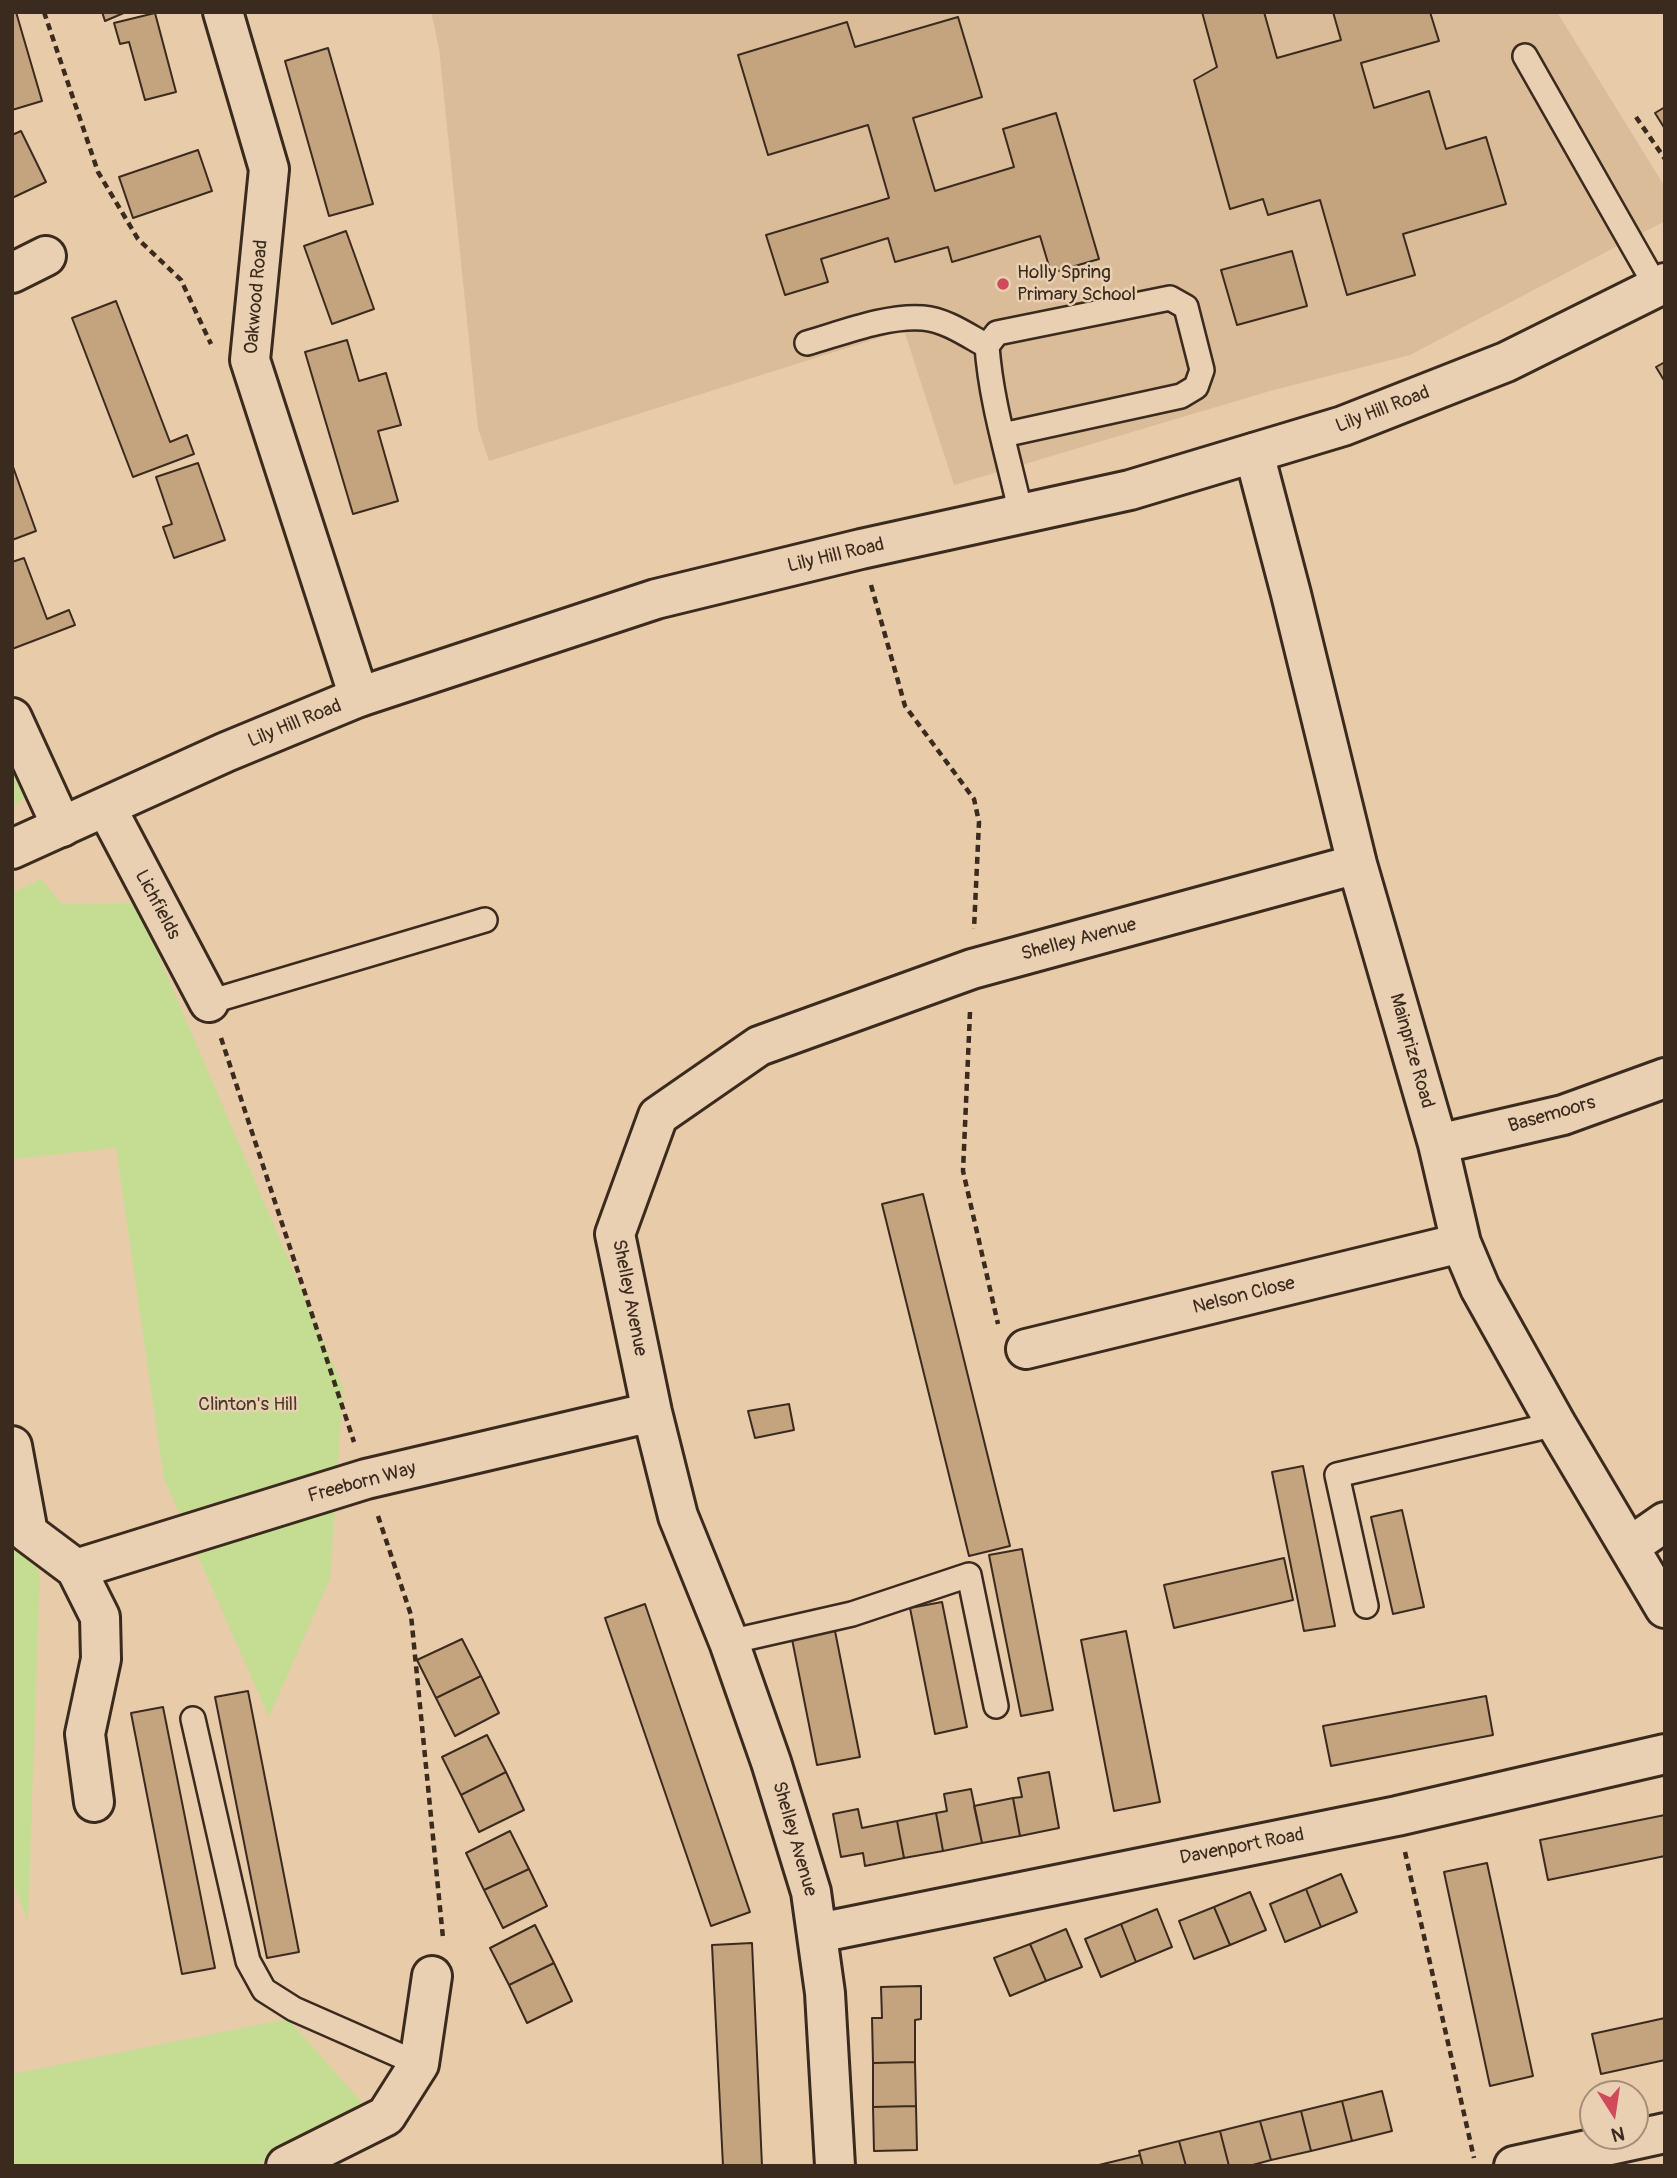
<!DOCTYPE html>
<html>
<head>
<meta charset="utf-8">
<style>
  body { margin:0 }
  #map { position:relative; width:1677px; height:2178px; overflow:hidden; background:#e8cba9; font-family:Pangolin,sans-serif }
  canvas { display:block }
  .frame { position:absolute; inset:0; border:14px solid #3b2a1e; pointer-events:none }
  .north { position:absolute; left:1579px; top:2080px; width:70px; height:70px; box-sizing:border-box; background:#ead0b2; border:2px solid #a48e77; border-radius:50%; rotate:168deg; font-size:19px; font-weight:700; line-height:28px; text-align:center; color:#3b2a1e }
  .north::after { content:''; display:block; margin:auto; width:24px; height:32px; background:#d1495b; clip-path:polygon(50% 0,100% 100%,50% 72%,0 100%) }
</style>
</head>
<body>
<div id="map">
<canvas width="1677" height="2178"></canvas>
<div class="frame"></div>
<div class="north">N</div>
</div>
<script>
const context = document.querySelector('canvas').getContext('2d');
context.lineJoin = 'round';
function fillPath(path, color) { context.fillStyle = color; context.fill(path, 'evenodd'); }
function stroke(path, color, width, dash) { context.strokeStyle = color; context.lineWidth = width; context.lineCap = dash ? 'butt' : 'round'; context.setLineDash(dash || []); context.stroke(path); }
function label(font, color, halo, rows, align = 'center') {
  context.font = font + ' Pangolin,sans-serif'; context.lineWidth = 5; context.setLineDash([]); context.textBaseline = 'middle'; context.strokeStyle = halo; context.fillStyle = color; for (const [text, x, y, turn = 0] of rows) {
    context.save(); context.translate(x, y); context.rotate((+turn || 0) * Math.PI / 180); context.textAlign = isNaN(turn) ? turn : align; if (halo) context.strokeText(text, 0, 0); context.fillText(text, 0, 0); context.restore();
  }
}
const built = new Path2D(`
  M 431,12 L 1557,12 L 1665,187 L 1665,221 L 1410,355 L 1270,391 L 954,485 L 904,330 L 489,461 L 478,428 L 439,48 Z`);
const green = new Path2D(`
  M 12,762 L 28,794 L 12,809 Z
  M 41,879 L 62,904 L 136,903 L 343,1387 L 330,1579 L 269,1717 L 164,1479 L 116,1148 L 12,1159 L 12,893 Z
  M 12,1536 L 40,1573 L 28,1921 L 12,1881 Z
  M 288,2019 L 365,2106 L 254,2166 L 12,2166 L 12,2074 Z`);
const building = new Path2D(`
  M 12,12 L 16,12 L 42,101 L 12,110 Z
  M 102,12 L 126,12 L 105,21 Z
  M 1202,12 L 1264,12 L 1277,58 L 1341,40 L 1333,12 L 1430,12 L 1439,41 L 1361,63 L 1374,108 L 1429,91 L 1446,149 L 1486,137 L 1506,204 L 1403,234 L 1415,275 L 1347,295 L 1320,200 L 1268,215 L 1263,199 L 1230,209 L 1194,80 L 1217,67 Z
  M 155,13 L 176,92 L 145,100 L 129,42 L 120,44 L 114,23 Z
  M 958,17 L 982,97 L 913,118 L 935,191 L 1014,167 L 1003,129 L 1056,113 L 1099,259 L 1051,273 L 1040,236 L 952,262 L 948,247 L 895,262 L 888,238 L 821,259 L 828,282 L 785,295 L 766,235 L 889,198 L 868,125 L 768,155 L 738,55 L 847,22 L 855,47 Z
  M 328,48 L 373,204 L 329,216 L 285,61 Z
  M 1665,107 L 1665,129 L 1655,113 Z
  M 21,131 L 46,182 L 12,198 L 12,135 Z
  M 198,150 L 212,191 L 133,218 L 119,177 Z
  M 346,231 L 374,309 L 332,324 L 304,246 Z
  M 1292,251 L 1307,306 L 1237,325 L 1221,270 Z
  M 116,301 L 170,442 L 187,435 L 194,454 L 133,477 L 72,318 Z
  M 347,340 L 359,381 L 386,373 L 401,425 L 378,431 L 398,501 L 353,514 L 305,352 Z
  M 1665,362 L 1665,382 L 1656,367 Z
  M 198,463 L 225,540 L 174,558 L 163,527 L 172,524 L 156,477 Z
  M 12,464 L 36,531 L 12,540 Z
  M 24,558 L 47,619 L 69,610 L 75,625 L 12,649 L 12,562 Z
  M 923,1194 L 1010,1546 L 969,1556 L 882,1204 Z
  M 789,1404 L 794,1430 L 755,1438 L 748,1411 Z
  M 1303,1466 L 1335,1626 L 1304,1631 L 1272,1472 Z
  M 1402,1510 L 1424,1607 L 1393,1614 L 1371,1517 Z
  M 1022,1549 L 1053,1710 L 1021,1716 L 989,1555 Z
  M 1284,1558 L 1293,1600 L 1174,1628 L 1164,1585 Z
  M 942,1602 L 967,1727 L 935,1734 L 910,1608 Z
  M 645,1604 L 750,1912 L 711,1926 L 605,1618 Z
  M 834,1626 L 860,1757 L 817,1765 L 791,1634 Z
  M 1126,1631 L 1160,1802 L 1114,1811 L 1081,1640 Z
  M 462,1639 L 481,1676 L 436,1698 L 417,1660 Z
  M 481,1676 L 499,1713 L 455,1736 L 436,1698 Z
  M 248,1691 L 299,1952 L 267,1958 L 215,1697 Z
  M 1486,1696 L 1493,1735 L 1331,1766 L 1323,1726 Z
  M 163,1707 L 215,1968 L 182,1974 L 131,1713 Z
  M 487,1735 L 506,1772 L 461,1795 L 442,1757 Z
  M 506,1772 L 524,1810 L 479,1832 L 461,1795 Z
  M 1049,1772 L 1059,1828 L 1020,1836 L 1013,1798 L 1022,1797 L 1018,1778 Z
  M 971,1789 L 982,1843 L 943,1851 L 936,1813 L 947,1811 L 944,1794 Z
  M 1013,1798 L 1020,1836 L 982,1843 L 974,1806 Z
  M 858,1809 L 862,1828 L 897,1821 L 904,1858 L 865,1866 L 863,1853 L 841,1857 L 833,1814 Z
  M 936,1813 L 943,1851 L 904,1858 L 897,1821 Z
  M 1665,1815 L 1665,1856 L 1548,1880 L 1540,1840 Z
  M 510,1831 L 529,1869 L 484,1890 L 466,1853 Z
  M 1487,1863 L 1533,2076 L 1490,2086 L 1444,1872 Z
  M 529,1869 L 547,1906 L 503,1928 L 484,1890 Z
  M 1341,1874 L 1357,1912 L 1321,1927 L 1306,1889 Z
  M 1306,1889 L 1321,1927 L 1285,1942 L 1270,1904 Z
  M 1250,1892 L 1266,1930 L 1230,1945 L 1214,1907 Z
  M 1214,1907 L 1230,1945 L 1194,1959 L 1179,1921 Z
  M 1157,1909 L 1172,1947 L 1136,1962 L 1121,1924 Z
  M 1121,1924 L 1136,1962 L 1101,1977 L 1085,1939 Z
  M 535,1925 L 554,1963 L 509,1985 L 490,1948 Z
  M 1066,1929 L 1082,1967 L 1046,1981 L 1030,1944 Z
  M 752,1943 L 762,2166 L 723,2166 L 712,1945 Z
  M 1030,1944 L 1046,1981 L 1010,1996 L 994,1958 Z
  M 554,1963 L 572,2001 L 527,2023 L 509,1985 Z
  M 921,1986 L 921,2019 L 915,2020 L 915,2062 L 873,2063 L 872,2018 L 882,2018 L 881,1987 Z
  M 1665,2018 L 1665,2060 L 1601,2074 L 1592,2034 Z
  M 915,2062 L 916,2106 L 873,2107 L 873,2063 Z
  M 1382,2091 L 1392,2131 L 1352,2141 L 1342,2101 Z
  M 1342,2101 L 1352,2141 L 1311,2151 L 1301,2111 Z
  M 916,2106 L 917,2150 L 874,2151 L 873,2107 Z
  M 1301,2111 L 1311,2151 L 1271,2160 L 1260,2121 Z
  M 1260,2121 L 1271,2160 L 1249,2166 L 1229,2166 L 1220,2131 Z
  M 1220,2131 L 1229,2166 L 1186,2166 L 1179,2141 Z
  M 1179,2141 L 1186,2166 L 1143,2166 L 1139,2151 Z
  M 1140,2155 L 1143,2166 L 1100,2166 L 1099,2165 Z`);
const path = new Path2D(`
  M 44,12 L 98,172 L 138,239 L 181,280 L 211,344
  M 1636,117 L 1665,159
  M 871,585 L 905,706 L 974,799 L 979,822 L 974,929
  M 970,1012 L 963,1171 L 998,1324
  M 221,1038 L 354,1442
  M 378,1516 L 411,1615 L 443,1938
  M 1405,1852 L 1474,2158`);
const service = new Path2D(`
  M 1525,56 L 1657,288
  M 807,343 C 842,333 887,315 923,318 C 946,320 967,335 987,346
  M 1003,435 L 1181,396 L 1196,387 L 1202,370 L 1186,307 L 1170,298 L 997,333 L 987,346 C 991,403 1009,459 1021,514
  M 209,1002 L 485,920
  M 1366,1606 L 1337,1475 L 1556,1424
  M 729,1642 L 852,1614 L 969,1575 L 996,1706
  M 193,1719 L 248,1961 L 264,1990 L 294,2009 L 419,2064`);
const minor = new Path2D(`
  M 223,12 L 269,169 L 250,360 L 359,697
  M 12,273 L 46,256
  M 1254,453 L 1291,594 L 1357,864 L 1438,1144 L 1461,1243 L 1480,1288 L 1556,1424 L 1665,1608
  M 12,718 L 62,827
  M 106,807 L 209,1002
  M 1438,1144 L 1563,1115 L 1665,1078
  M 1026,1349 L 1461,1243
  M 12,1446 L 28,1533 L 76,1569 L 100,1617 L 101,1659 L 85,1734 L 94,1802
  M 1629,1547 L 1665,1522
  M 76,1569 L 366,1479 L 652,1412
  M 818,1933 L 1397,1816 L 1665,1754
  M 286,2166 L 386,2116 L 419,2064 L 432,1976
  M 835,2166 L 825,1993 L 811,1892 L 771,1762 L 729,1642 L 678,1516 L 652,1412 L 615,1234 L 658,1116 L 759,1046 L 972,969 L 1357,864
  M 1514,2166 L 1665,2133`);
const tertiary = new Path2D(`
  M 12,849 L 226,752 L 359,697 L 656,599 L 861,549 L 1130,490 L 1343,426 L 1506,362 L 1665,283`);
const markers = [
  [1003,284,7,"#d1495b"]
];
const poiNames = [
  ["Holly Spring",1017,273],
  ["Primary School",1017,295]
];
const streetNames = [
  ["Oakwood Road",257,297,-85],
  ["Lily Hill Road",1383,410,-21],
  ["Lily Hill Road",836,556,-13],
  ["Lily Hill Road",295,724,-22],
  ["Lichfields",157,905,62],
  ["Shelley Avenue",1079,940,-15],
  ["Mainprize Road",1411,1051,74],
  ["Basemoors",1552,1115,-16],
  ["Nelson Close",1244,1296,-14],
  ["Shelley Avenue",629,1298,79],
  ["Freeborn Way",362,1483,-15],
  ["Shelley Avenue",794,1839,74],
  ["Davenport Road",1242,1847,-11]
];
const parkNames = [
  ["Clinton's Hill",248,1405]
];
fillPath(built, '#dabc99');
fillPath(green, '#c5dd93');
fillPath(building, '#c4a47f');
stroke(building, '#3b2a1e', 2);
stroke(service, '#3b2a1e', 28);
stroke(minor, '#3b2a1e', 44);
stroke(tertiary, '#3b2a1e', 44);
stroke(path, '#3b2a1e', 4.5, [7, 5]);
stroke(service, '#ead0b2', 23);
stroke(minor, '#ead0b2', 38);
stroke(tertiary, '#ead0b2', 38);
for (const [x, y, r, color] of markers) { const dot = new Path2D(); dot.arc(x, y, r, 0, 2 * Math.PI); context.fillStyle = color; context.fill(dot); stroke(dot, '#ead0b2', 2.5); }
label('19px', '#3b2a1e', '#ead0b2', poiNames, 'left');
label('19px', '#3b2a1e', '#ead0b2', streetNames);
label('19px', '#493c2a', '#ead0b2', parkNames);
</script>
</body>
</html>
